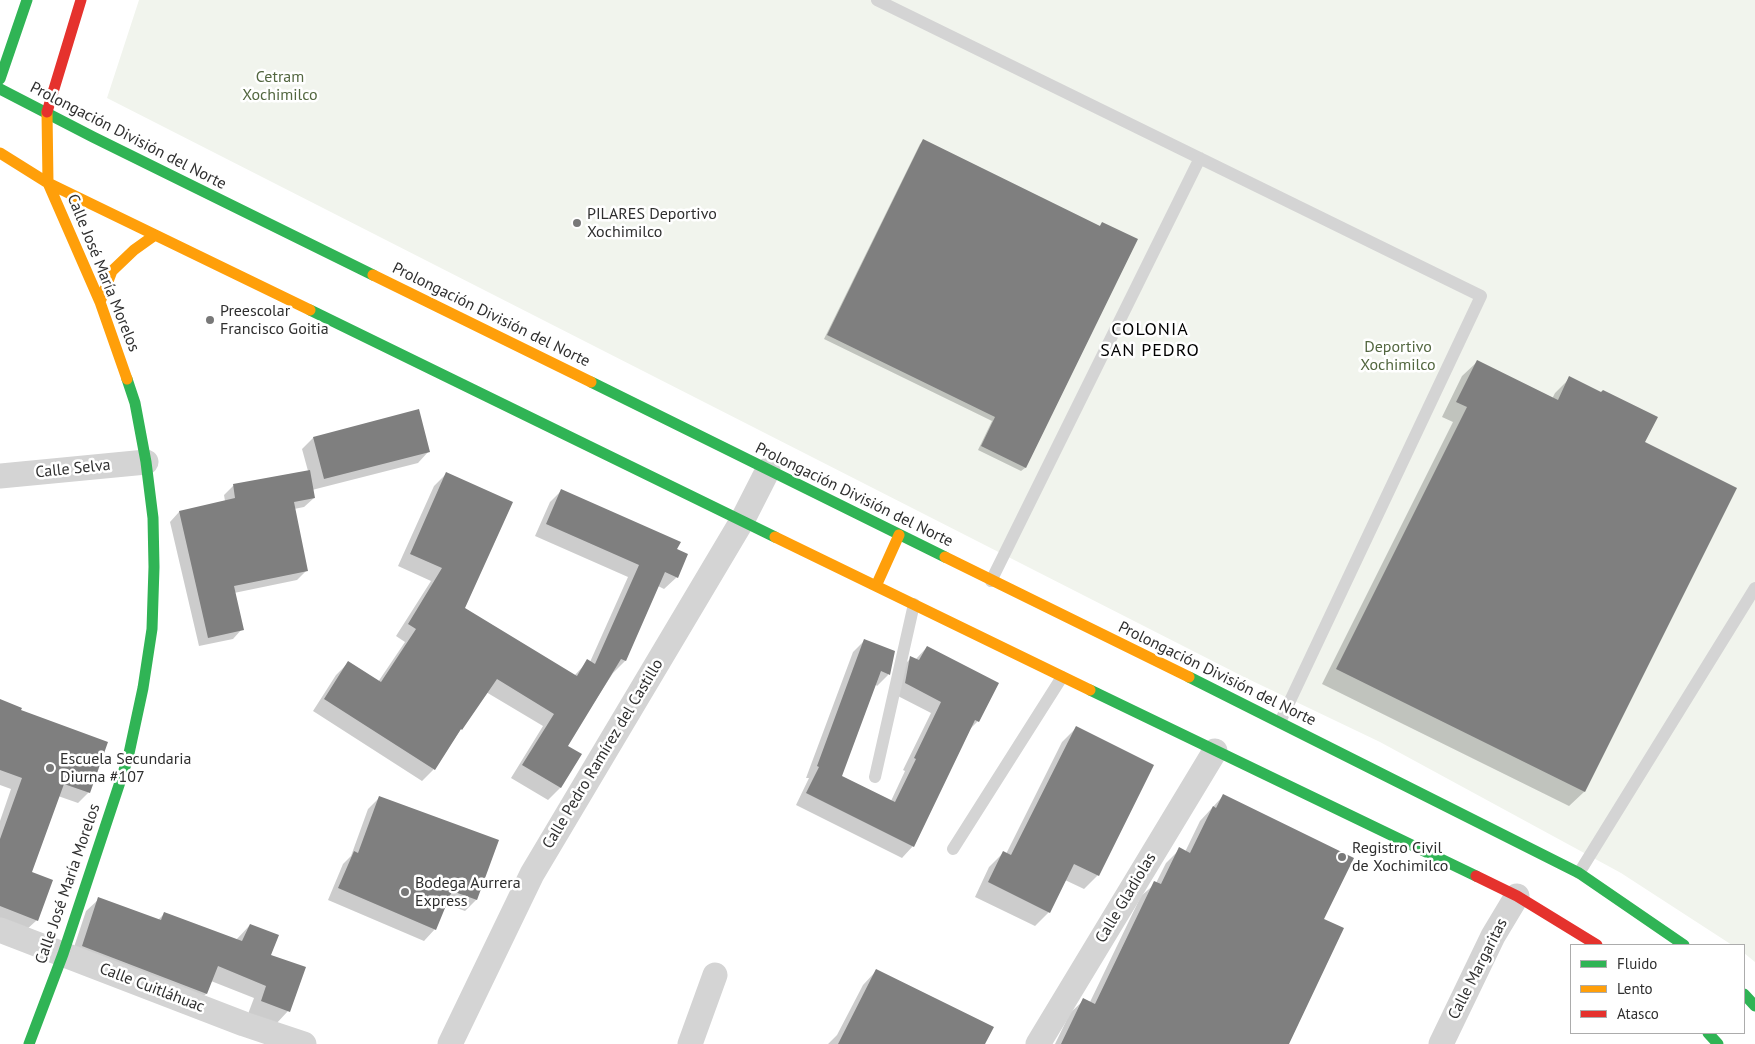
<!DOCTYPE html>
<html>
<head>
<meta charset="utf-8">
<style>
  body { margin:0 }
  #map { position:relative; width:1755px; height:1044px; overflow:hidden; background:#fff; font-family:"PT Sans",sans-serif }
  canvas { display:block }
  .legend { position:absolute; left:1570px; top:944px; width:175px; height:90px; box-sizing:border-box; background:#fff; border:1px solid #acacac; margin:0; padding:6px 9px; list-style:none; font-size:15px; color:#2f2f2f }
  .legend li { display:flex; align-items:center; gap:10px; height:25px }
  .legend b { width:25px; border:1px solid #acacac }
</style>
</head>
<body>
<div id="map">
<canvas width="1755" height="1044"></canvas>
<ul class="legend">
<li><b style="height:6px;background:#30b455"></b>Fluido</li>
<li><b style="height:6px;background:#ff9f0a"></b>Lento</li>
<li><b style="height:6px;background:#e5322d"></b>Atasco</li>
</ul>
</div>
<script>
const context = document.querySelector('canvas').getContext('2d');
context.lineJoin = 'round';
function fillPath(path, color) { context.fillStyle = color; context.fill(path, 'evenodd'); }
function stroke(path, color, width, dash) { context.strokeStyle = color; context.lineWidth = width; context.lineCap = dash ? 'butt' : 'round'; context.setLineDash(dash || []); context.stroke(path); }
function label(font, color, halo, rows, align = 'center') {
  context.font = font + ' "PT Sans",sans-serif'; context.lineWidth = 5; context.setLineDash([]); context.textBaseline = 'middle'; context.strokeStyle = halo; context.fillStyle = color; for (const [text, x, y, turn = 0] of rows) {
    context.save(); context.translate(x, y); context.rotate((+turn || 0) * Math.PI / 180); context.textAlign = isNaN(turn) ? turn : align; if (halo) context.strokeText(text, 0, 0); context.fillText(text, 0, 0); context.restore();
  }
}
const green = new Path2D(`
  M 139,0 L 1755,0 L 1755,962 L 1744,953 L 1744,945 L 1732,945 L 1621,873 L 1380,742 L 1244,677 L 107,98 Z`);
const shadow = new Path2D(`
  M 923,141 L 1099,227 L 1102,223 L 1136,240 L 1025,468 L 1021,471 L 978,450 L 992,421 L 824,339 L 920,144 Z
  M 1477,362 L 1552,399 L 1555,393 L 1570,378 L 1644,443 L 1584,792 L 1569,806 L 1322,684 L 1453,422 L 1442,417 L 1462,376 Z
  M 313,438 L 429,451 L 418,463 L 312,490 L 314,498 L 304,507 L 294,509 L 306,571 L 297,580 L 234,593 L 242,629 L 233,639 L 199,646 L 170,522 L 179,512 L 225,501 L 224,495 L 233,486 L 308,471 L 302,449 Z
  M 446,474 L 464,608 L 574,676 L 588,661 L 590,662 L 628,577 L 535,536 L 550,502 L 562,490 L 676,550 L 677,577 L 664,589 L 658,586 L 625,661 L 613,673 L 566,746 L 580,755 L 560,788 L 548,800 L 511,778 L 543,726 L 486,692 L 434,769 L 422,781 L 313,711 L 336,675 L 348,663 L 378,682 L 405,642 L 396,636 L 431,581 L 398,566 L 434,486 Z
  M 864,641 L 894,652 L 888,675 L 877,686 L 875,684 L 841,776 L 891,801 L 905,771 L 903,770 L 931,713 L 894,694 L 900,669 L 911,658 L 916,659 L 927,647 L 978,721 L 969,730 L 913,846 L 902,858 L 796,805 L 809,778 L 806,778 L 853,652 Z
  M 0,701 L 19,711 L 89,792 L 78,803 L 58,796 L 31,873 L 37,920 L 25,931 L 0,922 L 0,821 L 11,789 L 0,785 Z
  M 1076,728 L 1098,875 L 1084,889 L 1065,880 L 1049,912 L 1035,926 L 975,897 L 989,867 L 1003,853 L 1006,854 L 1062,742 Z
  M 1223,796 L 1286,1044 L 1055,1044 L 1070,1013 L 1084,1000 L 1090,1002 L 1141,896 L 1156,883 L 1166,863 L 1180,849 L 1185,852 L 1200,821 Z
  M 379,798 L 498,841 L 476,900 L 465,911 L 446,904 L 435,929 L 424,941 L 328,900 L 343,864 L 351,856 L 368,809 Z
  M 99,899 L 158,920 L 165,913 L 236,940 L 250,925 L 269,955 L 288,1011 L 276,1024 L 248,1014 L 254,998 L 211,981 L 206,994 L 193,1006 L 70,959 L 86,911 Z
  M 876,971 L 984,1044 L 828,1044 L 837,1035 L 863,985 Z`);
const building = new Path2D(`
  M 923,139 L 1100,226 L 1102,222 L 1138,239 L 1026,468 L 981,446 L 995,417 L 827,335 Z
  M 1477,360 L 1558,400 L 1569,376 L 1601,392 L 1603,390 L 1658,417 L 1645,442 L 1737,488 L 1585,792 L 1336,669 L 1467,407 L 1456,402 Z
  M 419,409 L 430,452 L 324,479 L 313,437 Z
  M 310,470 L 315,498 L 294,502 L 308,571 L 234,586 L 244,630 L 208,638 L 179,511 L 235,498 L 233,484 Z
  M 446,472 L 513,502 L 465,608 L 577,676 L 587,659 L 595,664 L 639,565 L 546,524 L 561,489 L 681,542 L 677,549 L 688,554 L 678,578 L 665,572 L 626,661 L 621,659 L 568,746 L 582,754 L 561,788 L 522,765 L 554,714 L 497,679 L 462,730 L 461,729 L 435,770 L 324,699 L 348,661 L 381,682 L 416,629 L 408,624 L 442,568 L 410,554 Z
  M 864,639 L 895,651 L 890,675 L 881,671 L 842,776 L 895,802 L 916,759 L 914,758 L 941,702 L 905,683 L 910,656 L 919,660 L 927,646 L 999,683 L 979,722 L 975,720 L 914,847 L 806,793 L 819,767 L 817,766 Z
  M 0,699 L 22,708 L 21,710 L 108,742 L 90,793 L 64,784 L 32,872 L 53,880 L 38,921 L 0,906 L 0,839 L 22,778 L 0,770 Z
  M 1076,726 L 1154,765 L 1099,876 L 1074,864 L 1050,913 L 988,882 L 1003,851 L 1011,855 Z
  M 1223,794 L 1354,858 L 1324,919 L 1344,928 L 1289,1044 L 1061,1044 L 1083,998 L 1095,1004 L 1154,881 L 1161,884 L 1179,847 L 1190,853 L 1213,806 L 1216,808 Z
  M 379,796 L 499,840 L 477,900 L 452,891 L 436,930 L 338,888 L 354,851 L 358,853 Z
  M 98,897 L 161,920 L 164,912 L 242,941 L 250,924 L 279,935 L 271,955 L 306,967 L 290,1012 L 261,1001 L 266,986 L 218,966 L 207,994 L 82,946 Z
  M 876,969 L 994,1027 L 985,1044 L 838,1044 Z`);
const lane = new Path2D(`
  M 877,0 L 1481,296 L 1280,722
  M 991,581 L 1200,158
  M 875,777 L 914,604
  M 953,849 L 1062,677
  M 1579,873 L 1755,588`);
const street = new Path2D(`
  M 0,476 L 146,462
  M 0,930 L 244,1024 L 304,1044
  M 450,1044 L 532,874 L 742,521 L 768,470
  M 690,1044 L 715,975
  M 1038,1044 L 1215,751
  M 1441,1044 L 1493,936 L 1517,896`);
const fast = new Path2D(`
  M 0,79 L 27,0
  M 0,89 L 93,137 L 373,275
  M 310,310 L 775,537
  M 591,382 L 945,557
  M 1189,677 L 1579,873 L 1684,945
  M 1090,690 L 1476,876
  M 1744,994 L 1755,1006
  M 1708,1033 L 1718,1044
  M 29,1044 L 63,954 L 128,758 L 143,688 L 152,629 L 154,567 L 153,518 L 146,462 L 135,403 L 127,379`);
const slow = new Path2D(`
  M 47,112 L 48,183 L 100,302 L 127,379
  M 0,153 L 48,183 L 310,310
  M 373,275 L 591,382
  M 100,302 L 112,271 L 134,250 L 155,235
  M 775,537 L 1090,690
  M 945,557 L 1189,677
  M 876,586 L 899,535`);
const jam = new Path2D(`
  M 47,112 L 81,0
  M 1476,876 L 1517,896 L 1597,945`);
const markers = [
  [577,223,5,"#787878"],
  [210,320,5,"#787878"],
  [50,768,5,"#787878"],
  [1342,857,5,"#787878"],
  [405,892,5,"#787878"]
];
const parkNames = [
  ["Cetram",280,77],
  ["Xochimilco",280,95],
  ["Deportivo",1398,347],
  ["Xochimilco",1398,365]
];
const streetNames = [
  ["Prolongación División del Norte",128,136,27],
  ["Calle José María Morelos",103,273,68],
  ["Prolongación División del Norte",491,315,26],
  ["Calle Selva",73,469,-6],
  ["Prolongación División del Norte",854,495,26],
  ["Prolongación División del Norte",1217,674,26],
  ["Calle Pedro Ramírez del Castillo",603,754,-59],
  ["Calle José María Morelos",68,884,-71],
  ["Calle Gladiolas",1126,898,-59],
  ["Calle Margaritas",1478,969,-63],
  ["Calle Cuitláhuac",152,988,21]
];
const poiNames = [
  ["PILARES Deportivo",587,214],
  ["Xochimilco",587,232],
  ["Preescolar",220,311],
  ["Francisco Goitia",220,329],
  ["Escuela Secundaria",60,759],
  ["Diurna #107",60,777],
  ["Registro Civil",1352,848],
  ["de Xochimilco",1352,866],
  ["Bodega Aurrera",415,883],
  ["Express",415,901]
];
const neighbourhoodNames = [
  ["COLONIA",1150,330],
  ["SAN PEDRO",1150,351]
];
fillPath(green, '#f1f4ed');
fillPath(shadow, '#0003');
fillPath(building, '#7f7f7f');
stroke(lane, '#d4d4d4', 12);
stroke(street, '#d4d4d4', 25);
stroke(fast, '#30b455', 11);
stroke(slow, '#ff9f0a', 11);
stroke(jam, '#e5322d', 11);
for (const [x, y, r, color] of markers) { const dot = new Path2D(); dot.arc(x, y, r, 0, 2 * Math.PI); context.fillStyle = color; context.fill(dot); stroke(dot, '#fff', 2); }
label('16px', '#536740', '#fff', parkNames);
label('16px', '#2f2f2f', '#fff', streetNames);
label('16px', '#2f2f2f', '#fff', poiNames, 'left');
context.letterSpacing = '1px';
label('18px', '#000', '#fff', neighbourhoodNames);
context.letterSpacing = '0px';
</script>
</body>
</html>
